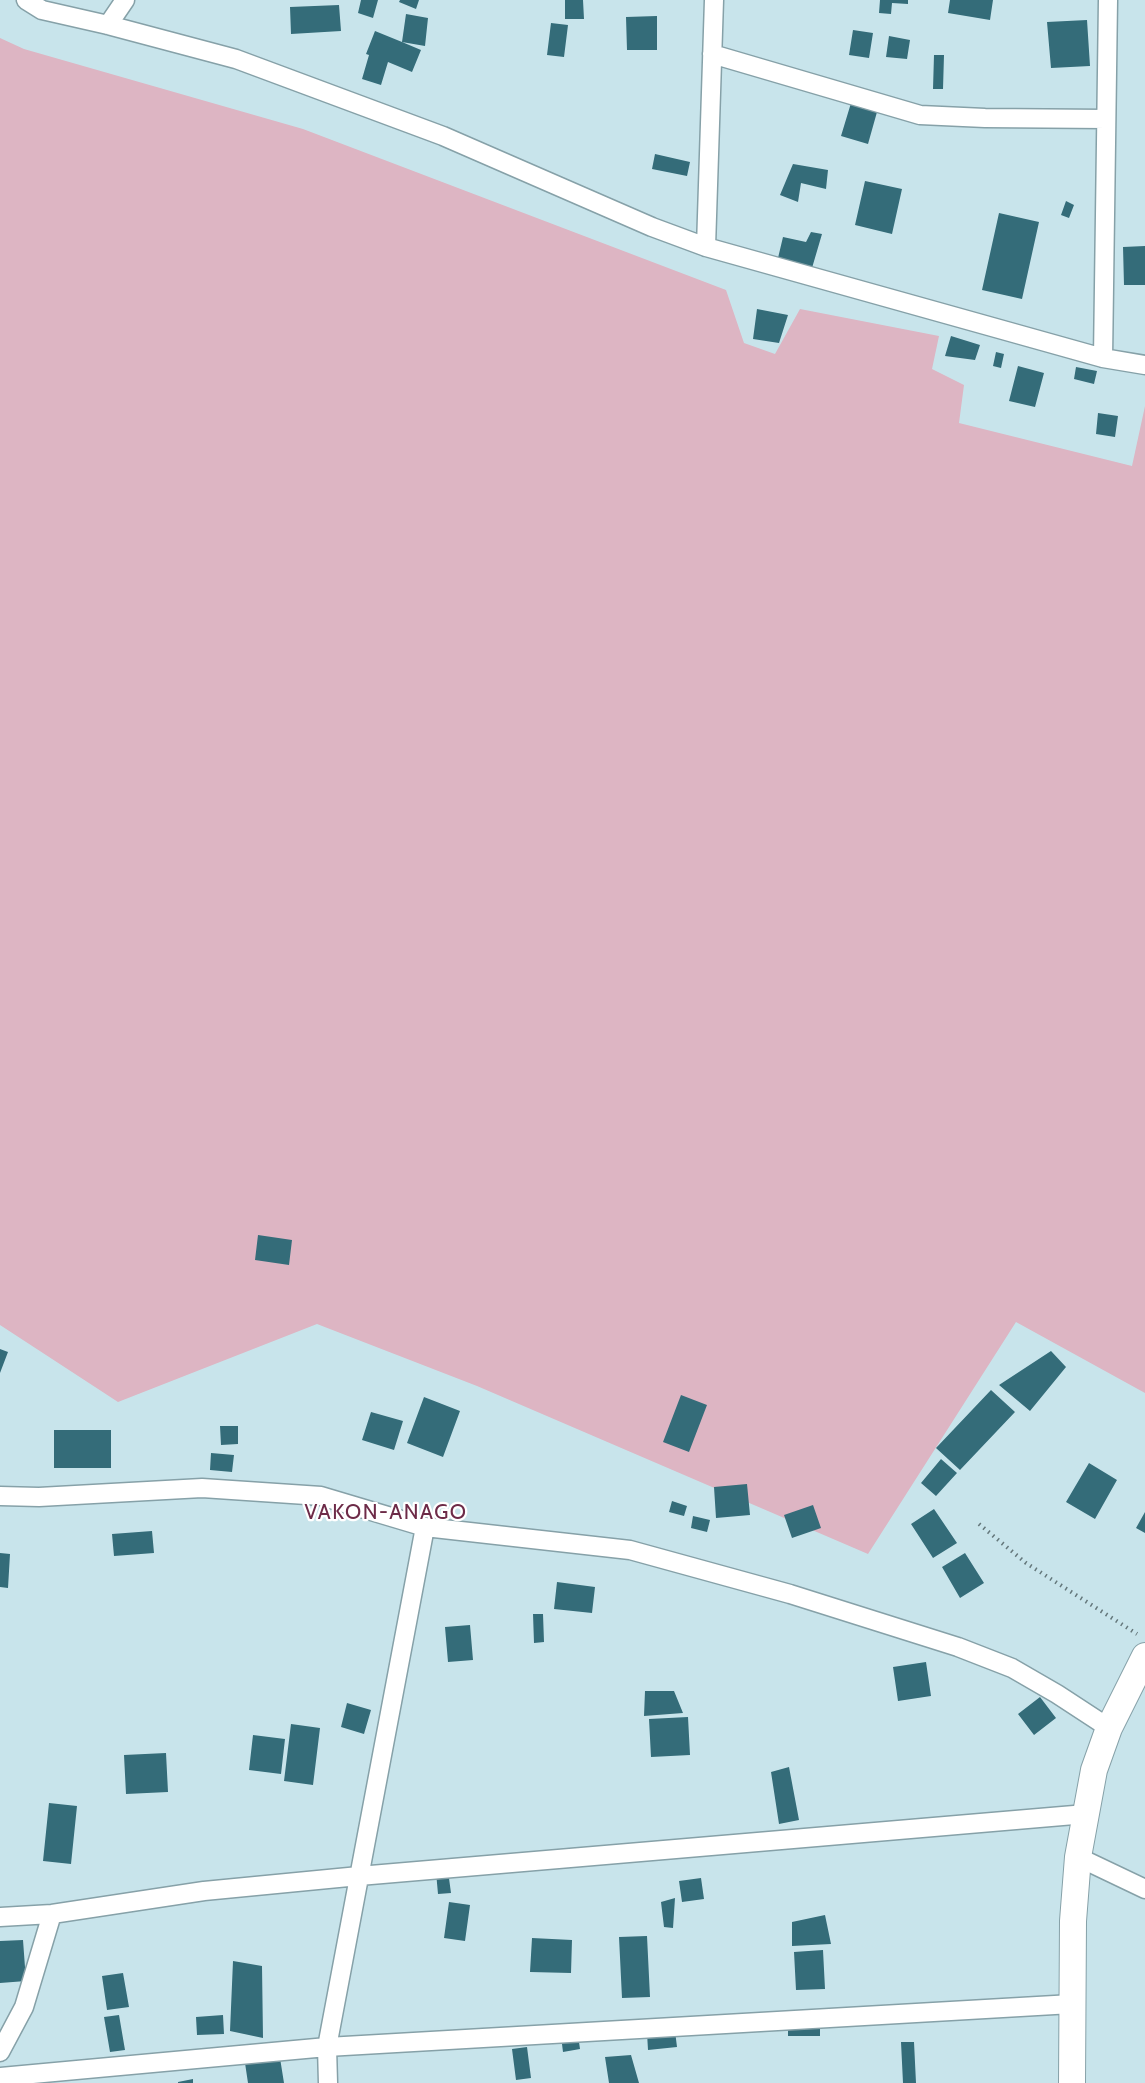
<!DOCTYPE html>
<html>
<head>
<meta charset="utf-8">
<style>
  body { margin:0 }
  canvas { display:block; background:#c8e4eb }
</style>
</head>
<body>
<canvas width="1145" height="2083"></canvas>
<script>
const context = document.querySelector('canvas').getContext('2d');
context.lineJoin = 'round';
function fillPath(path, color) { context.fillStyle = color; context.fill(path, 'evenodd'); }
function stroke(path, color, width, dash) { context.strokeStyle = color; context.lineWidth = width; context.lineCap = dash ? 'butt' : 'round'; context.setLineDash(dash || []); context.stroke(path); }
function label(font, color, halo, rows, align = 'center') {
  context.font = font + ' Cabin,sans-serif'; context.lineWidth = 4.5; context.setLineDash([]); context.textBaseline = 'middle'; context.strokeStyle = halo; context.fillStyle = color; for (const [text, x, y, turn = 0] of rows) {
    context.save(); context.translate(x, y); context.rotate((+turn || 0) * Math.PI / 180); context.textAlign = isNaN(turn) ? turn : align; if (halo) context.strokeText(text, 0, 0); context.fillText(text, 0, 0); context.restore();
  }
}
const green = new Path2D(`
  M 0,38 L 24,49 L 303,129 L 726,290 L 744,343 L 775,354 L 800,309 L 939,336 L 932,369 L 964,385 L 959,423 L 1132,466 L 1145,406 L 1145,1393 L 1016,1322 L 868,1554 L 477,1386 L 317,1324 L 118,1402 L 0,1325 Z`);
const building = new Path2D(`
  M 361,0 L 378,0 L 373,18 L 358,13 Z
  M 400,0 L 419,0 L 416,9 L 399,2 Z
  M 565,0 L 583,0 L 584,19 L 565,19 Z
  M 880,0 L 908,0 L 908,4 L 892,3 L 891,14 L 879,13 Z
  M 950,0 L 993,0 L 990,20 L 948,13 Z
  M 339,5 L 341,31 L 291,34 L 290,7 Z
  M 406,14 L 428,18 L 425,46 L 402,42 L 421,50 L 412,72 L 388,62 L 381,85 L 362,79 L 369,55 L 366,54 L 375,31 L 402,42 Z
  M 657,16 L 657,50 L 627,50 L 626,17 Z
  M 1087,20 L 1090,66 L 1051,68 L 1047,22 Z
  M 551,23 L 568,25 L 564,57 L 547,55 Z
  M 853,30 L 873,33 L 869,58 L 849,55 Z
  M 889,36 L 910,40 L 907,59 L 886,57 Z
  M 934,55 L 944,55 L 943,89 L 933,89 Z
  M 851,103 L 877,112 L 868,144 L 841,136 Z
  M 655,154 L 690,162 L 687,176 L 652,169 Z
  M 793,164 L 828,170 L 826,189 L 801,183 L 798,202 L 780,195 Z
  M 865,181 L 902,189 L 892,234 L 855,225 Z
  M 1066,201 L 1074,205 L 1069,218 L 1061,215 Z
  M 999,213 L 1039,222 L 1022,299 L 982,290 Z
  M 811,232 L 822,234 L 812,268 L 778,258 L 783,237 L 806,242 Z
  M 1145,246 L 1145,285 L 1124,285 L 1123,247 Z
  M 757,309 L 788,315 L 779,343 L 753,339 Z
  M 951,336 L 980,345 L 975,360 L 945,356 Z
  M 996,352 L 1004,354 L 1001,368 L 993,366 Z
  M 1018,366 L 1044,373 L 1035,407 L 1009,401 Z
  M 1076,367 L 1097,371 L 1094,384 L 1074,379 Z
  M 1098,413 L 1118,416 L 1115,437 L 1096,434 Z
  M 258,1235 L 292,1240 L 289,1265 L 255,1260 Z
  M 0,1349 L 8,1352 L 0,1373 Z
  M 1051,1351 L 1066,1367 L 1030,1411 L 999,1385 Z
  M 991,1390 L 1015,1412 L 960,1470 L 936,1448 Z
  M 681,1395 L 707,1405 L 689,1452 L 663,1442 Z
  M 424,1397 L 460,1411 L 443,1457 L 407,1443 Z
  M 371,1412 L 403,1421 L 394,1450 L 362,1440 Z
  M 220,1426 L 238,1426 L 238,1444 L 221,1445 Z
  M 54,1430 L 111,1430 L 111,1468 L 54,1468 Z
  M 211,1453 L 234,1455 L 232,1472 L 210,1470 Z
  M 941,1459 L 957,1473 L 936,1496 L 921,1483 Z
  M 1089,1463 L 1117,1480 L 1095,1519 L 1066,1502 Z
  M 747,1484 L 750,1515 L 716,1518 L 714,1487 Z
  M 672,1501 L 687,1506 L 684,1516 L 669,1512 Z
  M 813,1505 L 821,1528 L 792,1538 L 784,1515 Z
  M 934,1509 L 957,1543 L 933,1558 L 911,1524 Z
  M 1145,1512 L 1145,1533 L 1136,1528 Z
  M 693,1516 L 710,1520 L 707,1532 L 691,1528 Z
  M 152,1531 L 154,1553 L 114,1556 L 112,1534 Z
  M 0,1553 L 10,1554 L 8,1588 L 0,1587 Z
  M 965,1553 L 984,1583 L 960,1598 L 942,1567 Z
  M 557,1582 L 595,1587 L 592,1613 L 554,1609 Z
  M 533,1614 L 543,1614 L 544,1642 L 534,1643 Z
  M 470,1625 L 473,1660 L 448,1662 L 445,1627 Z
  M 926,1662 L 931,1696 L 898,1701 L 893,1667 Z
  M 645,1691 L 674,1691 L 683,1713 L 644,1716 Z
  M 1040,1697 L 1056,1718 L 1034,1735 L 1018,1714 Z
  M 347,1703 L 371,1710 L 364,1734 L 341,1727 Z
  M 688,1717 L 690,1755 L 651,1757 L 649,1719 Z
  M 291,1724 L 320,1728 L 313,1785 L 284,1781 Z
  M 253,1735 L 285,1739 L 281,1774 L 249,1770 Z
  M 166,1753 L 168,1792 L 126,1794 L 124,1755 Z
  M 789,1767 L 799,1820 L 779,1824 L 771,1772 Z
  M 49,1803 L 77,1806 L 71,1864 L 43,1861 Z
  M 448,1871 L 451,1893 L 438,1894 L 436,1872 Z
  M 701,1878 L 704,1899 L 682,1902 L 679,1881 Z
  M 675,1898 L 673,1928 L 664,1927 L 661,1902 Z
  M 449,1902 L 470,1905 L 465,1941 L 444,1938 Z
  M 825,1915 L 831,1944 L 792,1946 L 792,1922 Z
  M 647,1936 L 650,1997 L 622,1998 L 619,1937 Z
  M 532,1938 L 572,1940 L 571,1973 L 530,1972 Z
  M 23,1940 L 26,1981 L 0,1983 L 0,1941 Z
  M 823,1950 L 825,1989 L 796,1990 L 794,1952 Z
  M 233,1961 L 262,1966 L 263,2038 L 230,2031 Z
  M 123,1973 L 129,2007 L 107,2010 L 102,1976 Z
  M 119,2015 L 125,2050 L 110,2052 L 104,2017 Z
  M 223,2015 L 224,2034 L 197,2035 L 196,2017 Z
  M 788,2021 L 820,2021 L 820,2036 L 788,2036 Z
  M 675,2031 L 677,2047 L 648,2050 L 647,2033 Z
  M 578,2035 L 580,2049 L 563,2052 L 561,2036 Z
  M 901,2042 L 914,2042 L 916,2083 L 903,2083 Z
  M 527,2047 L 531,2078 L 516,2080 L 512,2049 Z
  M 631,2055 L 639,2083 L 609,2083 L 605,2057 Z
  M 280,2058 L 284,2083 L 248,2083 L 245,2063 Z
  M 193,2079 L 193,2083 L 178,2083 L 178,2082 Z`);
const path = new Path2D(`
  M 979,1524 L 1026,1563 L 1137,1634`);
const street = new Path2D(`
  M 26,0 L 42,10 L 108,25 L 236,59 L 443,136 L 652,227 L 706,247 L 1103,358 L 1145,365
  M 108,25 L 125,0
  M 712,54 L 920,115 L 985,118 L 1106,119
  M 706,247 L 714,0
  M 1103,358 L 1108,0
  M 0,1496 L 39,1497 L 202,1488 L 321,1496 L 425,1527 L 630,1550 L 790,1594 L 958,1647 L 1012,1668 L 1057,1694 L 1109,1728
  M 1078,1857 L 1145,1889
  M 0,1917 L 52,1914 L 204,1891 L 359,1876 L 1086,1814
  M 0,2052 L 24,2007 L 52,1914
  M 0,2077 L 327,2047 L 1072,2004
  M 328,2083 L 327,2047 L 425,1527`);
const secondary = new Path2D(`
  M 1072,2083 L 1073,1921 L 1078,1857 L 1094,1770 L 1109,1728 L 1145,1656`);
const quarterNames = [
  ["VAKON-ANAGO",386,1513]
];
fillPath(green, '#ddb5c3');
fillPath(building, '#346c79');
stroke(street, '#86a1a8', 21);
stroke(secondary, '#86a1a8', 28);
stroke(path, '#65787c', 4, [1.5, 4.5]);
stroke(street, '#fff', 18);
stroke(secondary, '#fff', 26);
context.letterSpacing = '1.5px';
label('21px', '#6d2b48', '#fff', quarterNames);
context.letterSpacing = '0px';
</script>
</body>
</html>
